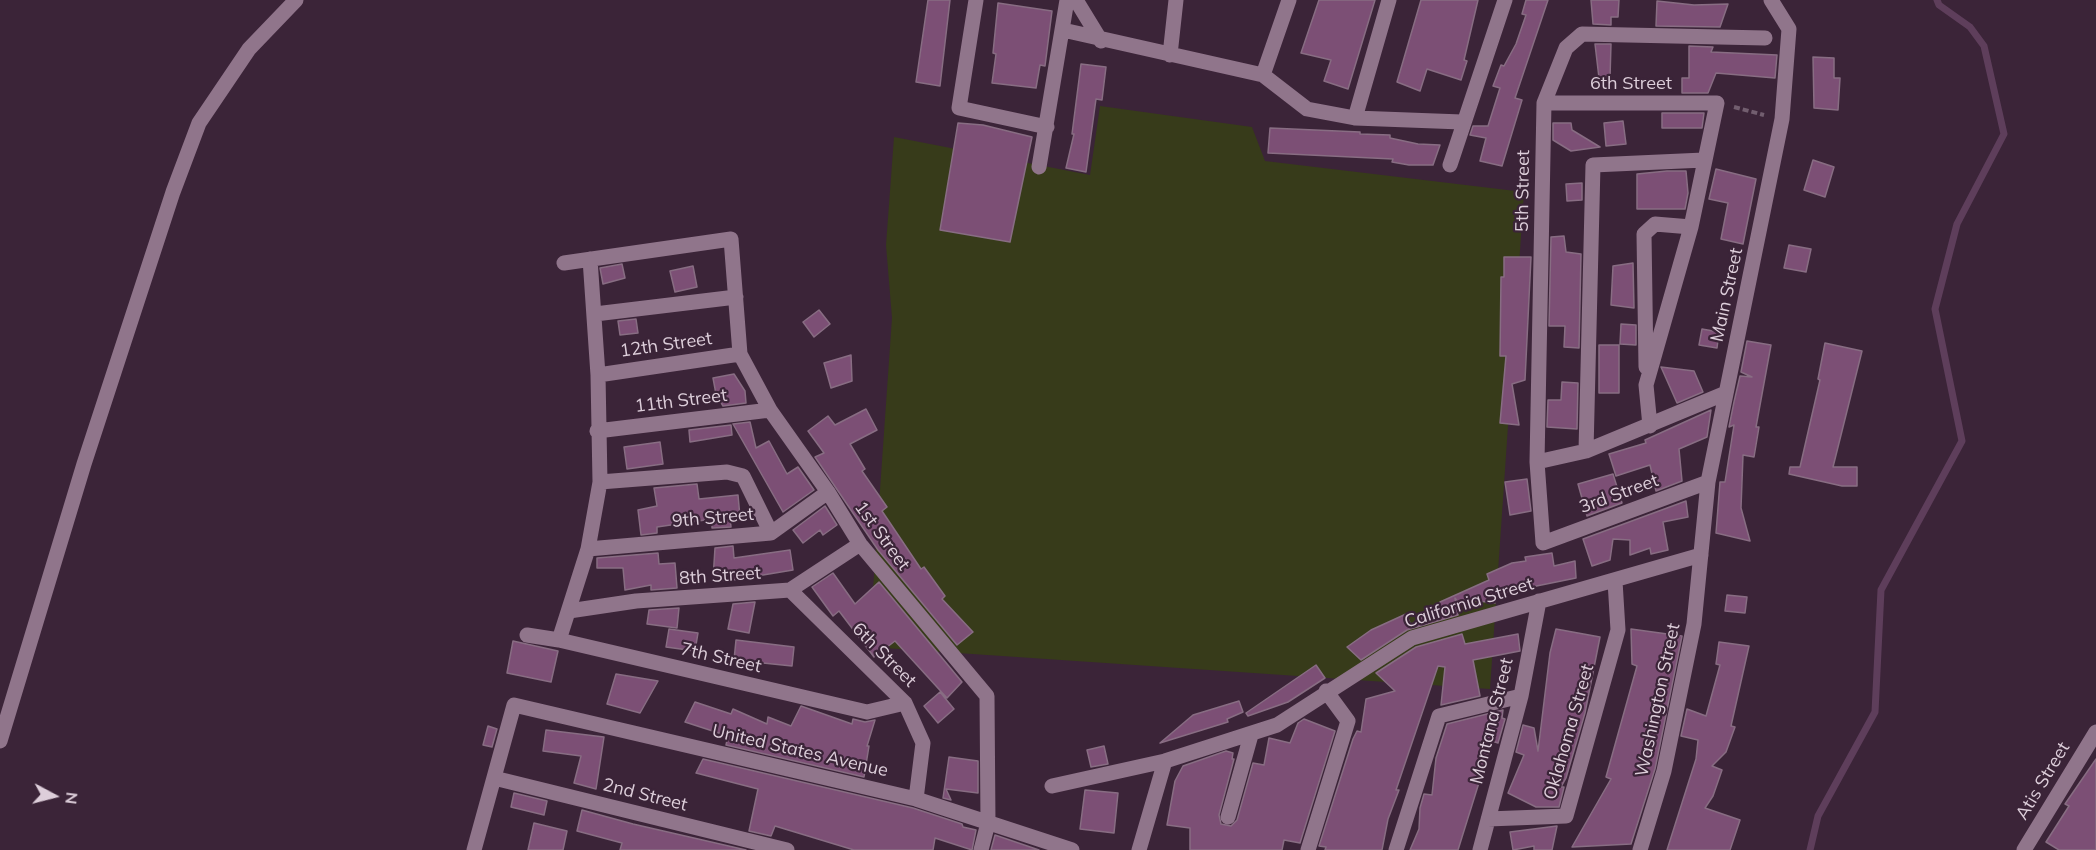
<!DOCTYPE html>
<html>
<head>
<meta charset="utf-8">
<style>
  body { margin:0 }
  #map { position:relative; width:2096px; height:850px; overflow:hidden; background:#3b2438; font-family:Mulish,sans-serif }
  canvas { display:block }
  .north { position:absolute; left:24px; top:766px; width:60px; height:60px; -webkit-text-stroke:4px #3b2438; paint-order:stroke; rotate:97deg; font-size:16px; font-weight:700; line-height:24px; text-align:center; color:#ddceda }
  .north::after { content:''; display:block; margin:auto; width:21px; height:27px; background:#ddceda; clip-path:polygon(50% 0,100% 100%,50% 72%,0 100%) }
</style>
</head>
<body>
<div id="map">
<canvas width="2096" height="850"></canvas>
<div class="north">N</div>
</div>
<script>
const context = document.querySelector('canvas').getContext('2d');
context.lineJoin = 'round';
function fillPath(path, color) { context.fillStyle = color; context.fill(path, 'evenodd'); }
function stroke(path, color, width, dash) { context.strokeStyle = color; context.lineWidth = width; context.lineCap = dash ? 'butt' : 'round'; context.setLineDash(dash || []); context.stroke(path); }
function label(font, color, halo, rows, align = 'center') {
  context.font = font + ' Mulish,sans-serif'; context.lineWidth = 4.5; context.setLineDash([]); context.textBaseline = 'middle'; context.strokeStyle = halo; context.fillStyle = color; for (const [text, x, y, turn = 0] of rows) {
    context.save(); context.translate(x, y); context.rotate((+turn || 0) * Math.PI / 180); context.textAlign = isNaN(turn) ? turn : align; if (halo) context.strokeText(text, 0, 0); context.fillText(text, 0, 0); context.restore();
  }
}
const green = new Path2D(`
  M 1100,106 L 1252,127 L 1265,161 L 1524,192 L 1490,689 L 869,647 L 892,318 L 886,245 L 894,137 L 1090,175 Z`);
const stream = new Path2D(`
  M 1810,850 L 1818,816 L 1875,712 L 1881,590 L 1962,441 L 1935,309 L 1957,224 L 2004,134 L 1984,46 L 1970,27 L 1939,5 L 1937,0`);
const building = new Path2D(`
  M 928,0 L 950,0 L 940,86 L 916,82 Z
  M 1319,0 L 1375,0 L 1348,89 L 1324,81 L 1331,60 L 1301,53 Z
  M 1421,0 L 1478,0 L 1464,60 L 1467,61 L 1461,80 L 1427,69 L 1420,91 L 1397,82 Z
  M 1526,0 L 1548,0 L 1515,98 L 1522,100 L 1502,166 L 1480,161 L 1486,138 L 1470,135 L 1473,126 L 1488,126 L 1500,88 L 1493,86 L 1501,65 L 1504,66 L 1516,44 L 1526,15 L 1522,14 Z
  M 1591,0 L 1619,0 L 1618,17 L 1611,17 L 1611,25 L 1593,24 Z
  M 1657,1 L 1694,5 L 1728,4 L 1720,27 L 1656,26 Z
  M 998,3 L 1052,11 L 1045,66 L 1040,65 L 1036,88 L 992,83 L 996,54 L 993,53 Z
  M 1595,44 L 1611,44 L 1610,78 L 1599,78 Z
  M 1689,46 L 1713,47 L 1711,52 L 1777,55 L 1775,78 L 1716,73 L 1708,93 L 1682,93 L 1682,78 L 1689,78 Z
  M 1813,57 L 1834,58 L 1834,78 L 1840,78 L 1838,110 L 1814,108 Z
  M 1081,64 L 1106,67 L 1102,100 L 1096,99 L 1086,172 L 1066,168 L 1074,134 L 1072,134 Z
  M 1662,113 L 1704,113 L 1702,128 L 1662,128 Z
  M 1623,121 L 1626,144 L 1606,146 L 1604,123 Z
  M 958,123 L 983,125 L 1032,137 L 1010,242 L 940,230 Z
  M 1553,123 L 1571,123 L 1572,130 L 1600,147 L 1571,151 L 1553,140 Z
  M 1270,128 L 1360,132 L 1360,134 L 1390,135 L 1390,138 L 1418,144 L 1440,145 L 1433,165 L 1409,165 L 1392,162 L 1393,159 L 1268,153 Z
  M 1813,160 L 1834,167 L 1825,197 L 1804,190 Z
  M 1716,169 L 1756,179 L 1743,244 L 1721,239 L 1728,203 L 1709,199 Z
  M 1667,171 L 1686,171 L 1688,193 L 1685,209 L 1637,209 L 1637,174 Z
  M 1582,183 L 1582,200 L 1567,201 L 1566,184 Z
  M 1564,236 L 1566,252 L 1581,254 L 1579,348 L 1564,347 L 1565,326 L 1549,326 L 1551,237 Z
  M 1789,245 L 1811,249 L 1806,272 L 1784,268 Z
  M 1504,257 L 1531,257 L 1525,380 L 1512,384 L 1519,425 L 1500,423 L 1506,356 L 1500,356 L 1501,277 L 1504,277 Z
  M 1633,263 L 1634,308 L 1611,305 L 1613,266 Z
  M 622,264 L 625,278 L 603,284 L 600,268 Z
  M 693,266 L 697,287 L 675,292 L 670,271 Z
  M 819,310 L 830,324 L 814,337 L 803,322 Z
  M 636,319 L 638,333 L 620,335 L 618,321 Z
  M 1621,324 L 1636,325 L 1636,345 L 1620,344 Z
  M 1702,329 L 1719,332 L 1717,348 L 1699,345 Z
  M 1747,341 L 1771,345 L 1756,427 L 1759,427 L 1754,457 L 1743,455 L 1741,508 L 1750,541 L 1716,533 L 1720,482 L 1725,482 L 1734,425 L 1729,427 L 1734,402 L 1740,376 L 1752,377 L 1741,372 Z
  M 1825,343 L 1862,351 L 1833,467 L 1857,467 L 1857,486 L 1842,486 L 1789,474 L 1790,467 L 1800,467 L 1820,380 L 1818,379 Z
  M 1599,345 L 1619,345 L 1619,393 L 1599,393 Z
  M 851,355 L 852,381 L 831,388 L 824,363 Z
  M 1661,367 L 1694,371 L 1703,392 L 1677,403 Z
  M 734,374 L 745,391 L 746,403 L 723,406 L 716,394 L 713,378 Z
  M 1562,382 L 1578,383 L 1577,429 L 1547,427 L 1548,400 L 1561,400 Z
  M 866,409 L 877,430 L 850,444 L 865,469 L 862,471 L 887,507 L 882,511 L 921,569 L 924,567 L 945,596 L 942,599 L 973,632 L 957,645 L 878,550 L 815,457 L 824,453 L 808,431 L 828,416 L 835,425 Z
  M 1711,410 L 1707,437 L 1679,449 L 1682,481 L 1656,491 L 1650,465 L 1616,476 L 1609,454 L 1646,443 L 1645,440 Z
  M 750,422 L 756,448 L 769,441 L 787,474 L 798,467 L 814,490 L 783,512 L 733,424 Z
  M 731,425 L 732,435 L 690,442 L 689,430 Z
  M 660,442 L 663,464 L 627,469 L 624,447 Z
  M 1613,474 L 1622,503 L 1587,516 L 1578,484 Z
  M 1527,479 L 1531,511 L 1510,515 L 1505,482 Z
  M 697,484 L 699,499 L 738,495 L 740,517 L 730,517 L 731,527 L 712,528 L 712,519 L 657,527 L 657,533 L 641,535 L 638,510 L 657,506 L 654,488 Z
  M 1686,501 L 1688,517 L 1663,522 L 1668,550 L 1651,554 L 1650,548 L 1630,555 L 1630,540 L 1613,539 L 1610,560 L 1592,566 L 1583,539 Z
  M 825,506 L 837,525 L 823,535 L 820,530 L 803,543 L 793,530 Z
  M 733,546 L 734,558 L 790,550 L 793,570 L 727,581 L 713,579 L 715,548 Z
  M 658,553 L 659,564 L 675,563 L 677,588 L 651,590 L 651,585 L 625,590 L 623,568 L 597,568 L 597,558 Z
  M 1552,553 L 1554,566 L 1575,561 L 1576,578 L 1492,595 L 1495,603 L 1470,600 L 1458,602 L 1455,598 L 1458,615 L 1407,630 L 1361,660 L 1347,647 L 1371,630 L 1406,614 L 1411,625 L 1440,602 L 1489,580 L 1487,574 L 1512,563 L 1526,561 L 1525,557 Z
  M 833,573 L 855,604 L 879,582 L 962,682 L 947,698 L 895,641 L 874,657 L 839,611 L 833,616 L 812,587 Z
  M 1727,595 L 1747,597 L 1745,613 L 1725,611 Z
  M 755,602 L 749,633 L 728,629 L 733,604 Z
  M 679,608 L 677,628 L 647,624 L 649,610 Z
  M 669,629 L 698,633 L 695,651 L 666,647 Z
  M 1556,629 L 1600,637 L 1585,713 L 1566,778 L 1561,787 L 1564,787 L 1559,807 L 1536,807 L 1508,793 L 1524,755 L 1516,752 L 1523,725 L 1534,728 L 1538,751 L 1550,653 Z
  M 1631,629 L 1682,636 L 1655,769 L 1631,844 L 1572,847 L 1611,779 L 1606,777 L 1637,666 L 1632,664 Z
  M 1462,634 L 1465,644 L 1518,634 L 1520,651 L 1473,660 L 1480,696 L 1441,705 L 1445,667 L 1438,666 L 1396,790 L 1399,790 L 1388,819 L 1382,850 L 1325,850 L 1326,847 L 1319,846 L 1353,739 L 1357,731 L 1361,732 L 1366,699 L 1395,691 L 1376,673 L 1416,647 Z
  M 736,640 L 794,647 L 792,666 L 734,660 Z
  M 513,641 L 558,651 L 551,682 L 507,673 Z
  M 1719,642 L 1749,646 L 1731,726 L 1735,727 L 1726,752 L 1712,766 L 1722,770 L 1713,796 L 1705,808 L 1740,820 L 1730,850 L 1667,850 L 1696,759 L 1698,740 L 1681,736 L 1687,709 L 1706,716 L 1720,665 L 1716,664 Z
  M 1316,665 L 1325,678 L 1288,702 L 1248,716 L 1246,713 Z
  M 616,674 L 658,681 L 640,713 L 607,704 Z
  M 940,692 L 954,709 L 938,723 L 924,706 Z
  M 1239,701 L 1243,712 L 1227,719 L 1228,722 L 1160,743 L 1193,715 Z
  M 695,702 L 731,714 L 733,709 L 767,724 L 768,717 L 791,726 L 801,706 L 852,724 L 853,719 L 865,722 L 875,720 L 867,746 L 869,746 L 864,777 L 726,745 L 728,736 L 685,722 Z
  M 1503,710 L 1502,718 L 1505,719 L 1498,743 L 1492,741 L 1458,850 L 1410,850 L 1419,829 L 1420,808 L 1424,794 L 1432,795 L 1436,758 L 1447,724 Z
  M 1304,719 L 1335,731 L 1300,843 L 1284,840 L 1282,850 L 1190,850 L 1190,828 L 1167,825 L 1175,781 L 1183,766 L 1226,751 L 1233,753 L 1232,759 L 1234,759 L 1219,815 L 1221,824 L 1231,826 L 1237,820 L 1253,763 L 1264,765 L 1269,738 L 1290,743 L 1298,723 Z
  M 488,726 L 497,729 L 492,747 L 483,745 Z
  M 546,730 L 604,737 L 596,789 L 574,783 L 581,756 L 543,751 Z
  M 1104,746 L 1108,764 L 1091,767 L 1087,750 Z
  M 949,757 L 978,761 L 978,793 L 946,789 L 951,800 L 943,798 Z
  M 703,759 L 913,808 L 962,824 L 963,827 L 976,830 L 972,850 L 935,838 L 933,850 L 854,850 L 775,826 L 771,836 L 749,831 L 758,789 L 696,773 Z
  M 2096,759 L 2096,850 L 2059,850 L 2046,842 L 2069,806 L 2065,804 Z
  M 1085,790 L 1118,793 L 1114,833 L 1080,829 Z
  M 514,793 L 547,801 L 544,815 L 511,807 Z
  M 582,810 L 633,824 L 746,850 L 620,850 L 622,843 L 577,831 Z
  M 534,823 L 567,831 L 563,850 L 528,850 Z
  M 1557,826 L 1552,850 L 1534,850 L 1534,846 L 1513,850 L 1510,832 Z
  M 995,835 L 1039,850 L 991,850 Z`);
const path = new Path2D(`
  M 1734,107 L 1764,115`);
const minor = new Path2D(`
  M 976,0 L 959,108 L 1047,127
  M 1076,0 L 1101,41
  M 1063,30 L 1263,75 L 1307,109 L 1355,118 L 1462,122
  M 1170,55 L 1176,0
  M 1263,75 L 1289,0
  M 1544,103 L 1717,103 L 1691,227 L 1646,385 L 1650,426
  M 1355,118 L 1389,0
  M 1450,165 L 1505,0
  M 1039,167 L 1067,0
  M 564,263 L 731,239 L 740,354 L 770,410 L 828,492 L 860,544 L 987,696 L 988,823 L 981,850
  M 595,314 L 736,297
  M 1646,367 L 1644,234 L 1655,224 L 1691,227
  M 598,375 L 740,354
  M 597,431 L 770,410
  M 1586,451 L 1593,165 L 1704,160
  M 1537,462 L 1586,451 L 1726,393
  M 600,482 L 727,472 L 743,476 L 771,533
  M 1708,482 L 1543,543 L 1537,462 L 1544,103 L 1566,48 L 1582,34 L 1765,38
  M 588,549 L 771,533 L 828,492
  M 790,590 L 905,703 L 923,743 L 916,799
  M 569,611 L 636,601 L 790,590 L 860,544
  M 527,635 L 559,640 L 867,712 L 905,703
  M 559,640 L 588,549 L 600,482 L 598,375 L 590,259
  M 494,778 L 787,850
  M 1052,786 L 1165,761 L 1277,725 L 1412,638 L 1701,555
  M 1228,817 L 1251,735
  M 1488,819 L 1566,816 L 1618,630 L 1615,581
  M 474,850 L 514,705 L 916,799 L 1072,850
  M 1139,850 L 1165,761
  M 1308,850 L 1348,721 L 1326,691
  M 1396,850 L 1439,716 L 1521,696
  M 1480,850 L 1521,696 L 1539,601
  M 1640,850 L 1664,771 L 1694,624 L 1708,482 L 1782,119 L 1789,29 L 1771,0
  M 2024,850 L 2096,732`);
const tertiary = new Path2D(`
  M 0,741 L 84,464 L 173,192 L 199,123 L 249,49 L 296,0`);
const streetNames = [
  ["6th Street",1631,84],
  ["5th Street",1523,191,-89],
  ["Main Street",1727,295,-78],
  ["12th Street",666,345,-8],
  ["11th Street",681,401,-7],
  ["3rd Street",1619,494,-20],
  ["9th Street",713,518,-5],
  ["1st Street",882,536,54],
  ["8th Street",720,576,-4],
  ["California Street",1469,603,-17],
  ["6th Street",884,655,45],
  ["7th Street",721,658,13],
  ["Washington Street",1658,700,-78],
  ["Montana Street",1492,721,-76],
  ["Oklahoma Street",1569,732,-74],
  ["United States Avenue",800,751,13],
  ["Atis Street",2043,781,-59],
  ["2nd Street",645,795,14]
];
fillPath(green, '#373b1a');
stroke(stream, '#5e3e5b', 7);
fillPath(building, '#7c4f75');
stroke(building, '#886d83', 1.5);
stroke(path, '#725e6f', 4, [6, 3]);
stroke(minor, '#90758b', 15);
stroke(tertiary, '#90758b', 15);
label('18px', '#ddceda', '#3b2438', streetNames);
</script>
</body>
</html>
